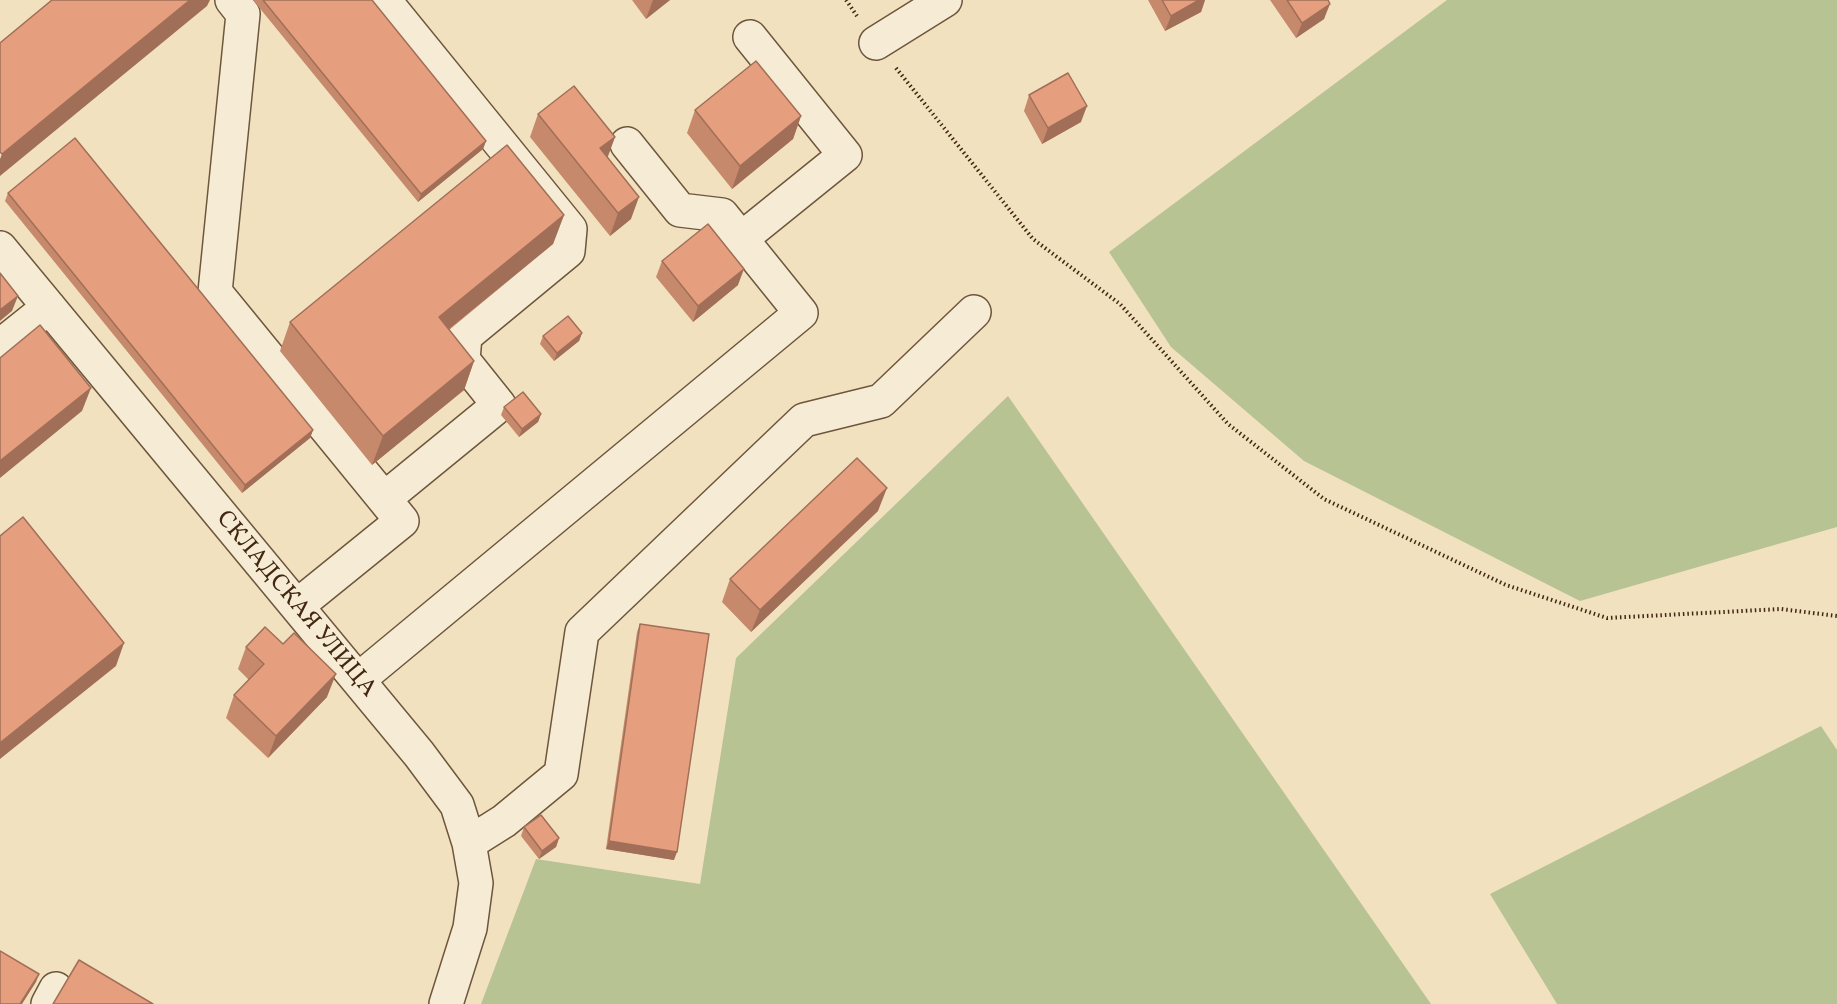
<!DOCTYPE html>
<html>
<head>
<meta charset="utf-8">
<style>
  body { margin:0 }
  canvas { display:block; background:#f1e1bf }
</style>
</head>
<body>
<canvas width="1837" height="1004"></canvas>
<script>
const context = document.querySelector('canvas').getContext('2d');
context.lineJoin = 'round';
function fillPath(path, color) { context.fillStyle = color; context.fill(path, 'evenodd'); }
function stroke(path, color, width, dash) { context.strokeStyle = color; context.lineWidth = width; context.lineCap = dash ? 'butt' : 'round'; context.setLineDash(dash || []); context.stroke(path); }
function label(font, color, halo, rows, align = 'center') {
  context.font = font + ' Vollkorn,serif'; context.lineWidth = 4.5; context.setLineDash([]); context.textBaseline = 'middle'; context.strokeStyle = halo; context.fillStyle = color; for (const [text, x, y, turn = 0] of rows) {
    context.save(); context.translate(x, y); context.rotate((+turn || 0) * Math.PI / 180); context.textAlign = isNaN(turn) ? turn : align; if (halo) context.strokeText(text, 0, 0); context.fillText(text, 0, 0); context.restore();
  }
}
const green = new Path2D(`
  M 1447,0 L 1837,0 L 1837,527 L 1580,601 L 1304,461 L 1171,347 L 1109,252 Z
  M 1008,396 L 1431,1004 L 481,1004 L 536,859 L 700,884 L 736,658 Z
  M 1821,726 L 1837,750 L 1837,1004 L 1557,1004 L 1490,894 Z`);
const path = new Path2D(`
  M 846,0 L 857,16
  M 896,68 L 1033,239 L 1120,304 L 1228,424 L 1324,499 L 1506,585 L 1607,618 L 1781,609 L 1837,616`);
const minor = new Path2D(`
  M 232,0 L 243,14 L 215,292 L 402,521 L 297,606
  M 876,43 L 945,0
  M 741,239 L 845,155 L 750,37
  M 0,248 L 419,754 L 457,805 L 469,843 L 476,883 L 470,928 L 446,1004
  M 0,346 L 49,307
  M 384,499 L 499,405 L 463,360 L 465,336 L 568,251 L 570,229 L 384,0
  M 358,680 L 801,313 L 722,215 L 680,210 L 627,144
  M 469,843 L 504,821 L 561,774 L 582,632 L 804,420 L 881,401 L 974,312
  M 48,1004 L 56,989`);
const wall = new Path2D(`
  M 253,0 L 372,0 L 486,141 L 483,149 L 418,202 Z
  M 632,0 L 670,0 L 646,19 Z
  M 1148,0 L 1205,0 L 1201,12 L 1165,31 Z
  M 1270,0 L 1328,0 L 1324,19 L 1296,38 Z
  M 1029,95 L 1081,122 L 1042,144 L 1024,111 Z
  M 695,110 L 801,116 L 793,139 L 732,189 L 687,133 Z
  M 538,114 L 615,137 L 607,157 L 631,219 L 610,236 L 530,137 Z
  M 8,193 L 313,430 L 310,438 L 242,493 L 5,201 Z
  M 564,215 L 553,244 L 449,330 L 474,361 L 464,390 L 372,465 L 280,351 L 290,322 Z
  M 662,261 L 738,285 L 693,322 L 656,277 Z
  M 582,333 L 579,341 L 554,361 L 540,344 L 543,336 Z
  M 504,407 L 541,414 L 538,422 L 519,437 L 501,415 Z
  M 878,511 L 751,632 L 722,602 L 730,579 Z
  M 640,624 L 674,860 L 606,849 L 637,632 Z
  M 246,647 L 327,697 L 268,758 L 226,718 L 234,695 L 249,680 L 238,669 Z
  M 524,827 L 559,838 L 556,847 L 539,859 L 521,836 Z`);
const shadedWall = new Path2D(`
  M 190,0 L 210,0 L 207,6 L 0,176 L 0,159 L 2,154 Z
  M 653,0 L 670,0 L 646,19 Z
  M 1199,0 L 1205,0 L 1201,12 L 1165,31 L 1171,16 Z
  M 1330,4 L 1324,19 L 1296,38 L 1302,23 Z
  M 1087,106 L 1081,122 L 1042,144 L 1048,128 Z
  M 801,116 L 793,139 L 732,189 L 740,166 Z
  M 615,137 L 607,159 L 600,148 Z
  M 486,141 L 483,149 L 418,202 L 421,194 Z
  M 639,197 L 631,219 L 610,236 L 618,213 Z
  M 564,215 L 553,244 L 428,346 L 439,317 Z
  M 744,269 L 738,285 L 693,322 L 698,306 Z
  M 18,296 L 12,311 L 0,321 L 0,310 Z
  M 582,333 L 579,341 L 554,361 L 557,353 Z
  M 474,361 L 464,390 L 372,465 L 383,436 Z
  M 91,388 L 82,411 L 0,478 L 0,461 Z
  M 541,414 L 538,422 L 519,437 L 522,429 Z
  M 313,430 L 310,438 L 242,493 L 245,485 Z
  M 887,488 L 878,511 L 751,632 L 760,610 Z
  M 124,643 L 116,666 L 0,759 L 0,743 Z
  M 336,674 L 327,697 L 268,758 L 276,736 Z
  M 559,838 L 556,847 L 539,859 L 542,851 Z
  M 609,841 L 677,852 L 674,860 L 606,849 Z
  M 39,974 L 36,982 L 22,1004 L 20,1004 Z`);
const building = new Path2D(`
  M 52,0 L 190,0 L 2,154 L 0,152 L 0,43 Z
  M 263,0 L 372,0 L 486,141 L 421,194 Z
  M 1162,0 L 1199,0 L 1171,16 Z
  M 1287,0 L 1328,0 L 1330,4 L 1302,23 Z
  M 756,61 L 801,116 L 740,166 L 695,110 Z
  M 1068,73 L 1087,106 L 1048,128 L 1029,95 Z
  M 574,86 L 615,137 L 600,148 L 639,197 L 618,213 L 538,114 Z
  M 75,138 L 313,430 L 245,485 L 8,193 Z
  M 507,145 L 564,215 L 439,317 L 474,361 L 383,436 L 290,322 Z
  M 708,224 L 744,269 L 698,306 L 662,261 Z
  M 0,273 L 18,296 L 0,310 Z
  M 568,316 L 582,333 L 557,353 L 543,336 Z
  M 40,325 L 91,388 L 0,461 L 0,358 Z
  M 523,392 L 541,414 L 522,429 L 504,407 Z
  M 857,458 L 887,488 L 760,610 L 730,579 Z
  M 23,517 L 124,643 L 0,743 L 0,536 Z
  M 640,624 L 709,634 L 677,852 L 609,841 Z
  M 265,627 L 283,644 L 294,633 L 336,674 L 276,736 L 234,695 L 264,664 L 246,647 Z
  M 541,815 L 559,838 L 542,851 L 524,827 Z
  M 0,951 L 39,974 L 20,1004 L 0,1004 Z
  M 79,960 L 153,1004 L 53,1004 Z`);
const streetNames = [
  ["СКЛАДСКАЯ УЛИЦА",295,605,50]
];
fillPath(green, '#b8c394');
stroke(minor, '#6e563d', 36);
stroke(path, '#432712', 4, [1.5, 3]);
stroke(minor, '#f6ecd5', 33);
fillPath(wall, '#c6896c');
fillPath(shadedWall, '#a16f58');
fillPath(building, '#e69f7e');
stroke(building, '#a16f58', 1.5);
label('24px', '#432712', '#f6ecd5', streetNames);
</script>
</body>
</html>
